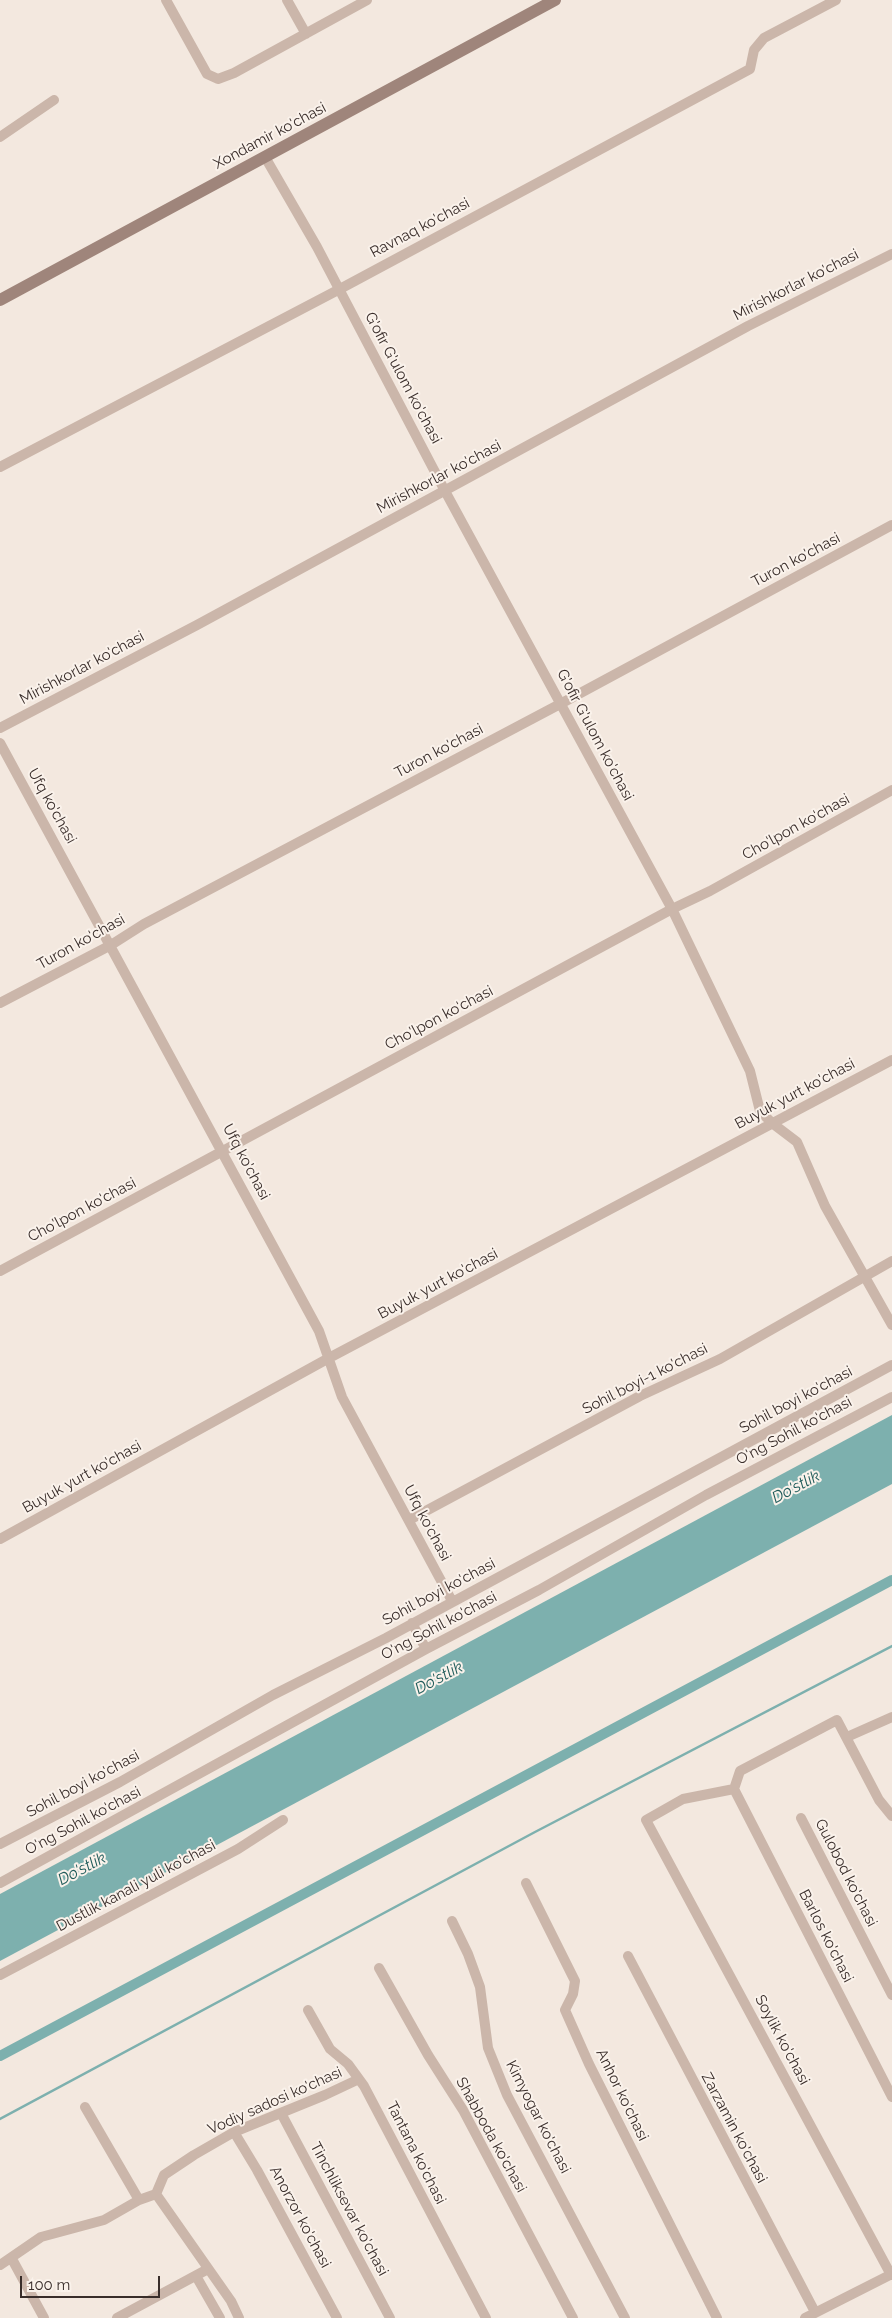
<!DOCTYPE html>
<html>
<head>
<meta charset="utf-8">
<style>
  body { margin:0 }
  #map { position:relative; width:892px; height:2318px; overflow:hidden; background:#f3e8df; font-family:Raleway,sans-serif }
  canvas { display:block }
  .scale { position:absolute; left:20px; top:2276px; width:140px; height:22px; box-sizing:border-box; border:2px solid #392d2a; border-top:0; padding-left:6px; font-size:15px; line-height:18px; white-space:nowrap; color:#392d2a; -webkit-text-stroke:4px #faf2eb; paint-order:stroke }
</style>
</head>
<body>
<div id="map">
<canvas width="892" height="2318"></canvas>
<div class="scale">100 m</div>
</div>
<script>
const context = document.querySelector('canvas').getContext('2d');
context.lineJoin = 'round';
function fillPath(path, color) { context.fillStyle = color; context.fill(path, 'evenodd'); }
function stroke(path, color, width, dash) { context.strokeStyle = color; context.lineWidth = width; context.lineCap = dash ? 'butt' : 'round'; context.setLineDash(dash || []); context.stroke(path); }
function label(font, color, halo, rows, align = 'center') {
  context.font = font + ' Raleway,sans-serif'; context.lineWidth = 4; context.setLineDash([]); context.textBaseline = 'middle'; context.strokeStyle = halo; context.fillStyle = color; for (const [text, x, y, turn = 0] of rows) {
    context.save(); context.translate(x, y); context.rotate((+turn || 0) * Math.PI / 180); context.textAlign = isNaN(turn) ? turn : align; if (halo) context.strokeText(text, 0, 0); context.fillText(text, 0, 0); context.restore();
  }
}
const water = new Path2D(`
  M 892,1415 L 892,1484 L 0,1961 L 0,1894 Z`);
const stream = new Path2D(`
  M 0,2119 L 535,1832 L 892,1646`);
const canal = new Path2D(`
  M 0,2056 L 892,1580`);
const minor = new Path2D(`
  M 166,0 L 207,74 L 218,79 L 234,73 L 367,0
  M 287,0 L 306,34
  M 0,137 L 54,100
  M 265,157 L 317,247 L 445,491 L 672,909 L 750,1071 L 760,1111 L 772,1123 L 797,1142 L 825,1206 L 892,1325
  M 0,467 L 338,290 L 750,69 L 754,50 L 764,38 L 836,0
  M 0,728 L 197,625 L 748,326 L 892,254
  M 0,743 L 319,1331 L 342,1397 L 452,1601
  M 0,1003 L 111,945 L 144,924 L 562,703 L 892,525
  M 0,1271 L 672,909 L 710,891 L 892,790
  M 409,1520 L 640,1396 L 720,1359 L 892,1261
  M 0,1539 L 329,1358 L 892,1060
  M 412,1623 L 426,1649
  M 847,1737 L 892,1717
  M 734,1789 L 892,2097
  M 801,1818 L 892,1995
  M 0,1844 L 120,1782 L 273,1695 L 386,1638 L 892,1365
  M 0,1883 L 426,1649 L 539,1590 L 706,1495 L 892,1397
  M 526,1883 L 575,1981 L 573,1994 L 565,2010 L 589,2064 L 717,2318
  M 452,1921 L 468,1954 L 480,1987 L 488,2048 L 507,2095 L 625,2318
  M 628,1956 L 815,2312
  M 379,1968 L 428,2055 L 463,2110 L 573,2318
  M 0,1975 L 238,1849 L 283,1820
  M 308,2010 L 330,2049 L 348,2064 L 364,2086 L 486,2318
  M 85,2107 L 139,2200
  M 281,2113 L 390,2318
  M 234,2132 L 257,2170 L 337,2318
  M 156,2194 L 231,2301 L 239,2318
  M 12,2259 L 44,2318
  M 0,2265 L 41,2237 L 104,2220 L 139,2200 L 156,2194 L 164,2175 L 194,2155 L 234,2132 L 325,2095 L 359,2079
  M 891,2275 L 646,1820 L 683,1799 L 734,1789 L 740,1771 L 837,1720 L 879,1800 L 892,1816
  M 196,2276 L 220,2318
  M 117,2318 L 208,2269
  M 805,2318 L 892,2274`);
const secondary = new Path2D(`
  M 0,300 L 555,0`);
const streetNames = [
  ["Xondamir ko'chasi",270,136,-28],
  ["Ravnaq ko'chasi",420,228,-28],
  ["Mirishkorlar ko'chasi",796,285,-27],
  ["G'ofir G'ulom ko'chasi",403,378,62],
  ["Mirishkorlar ko'chasi",439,477,-28],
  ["Turon ko'chasi",796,560,-28],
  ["Mirishkorlar ko'chasi",82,668,-28],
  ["G'ofir G'ulom ko'chasi",595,735,62],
  ["Turon ko'chasi",439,751,-28],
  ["Ufq ko'chasi",52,806,61],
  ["Cho'lpon ko'chasi",796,827,-29],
  ["Turon ko'chasi",81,942,-29],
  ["Cho'lpon ko'chasi",439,1018,-28],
  ["Buyuk yurt ko'chasi",795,1094,-28],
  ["Ufq ko'chasi",246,1162,62],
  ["Cho'lpon ko'chasi",82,1210,-28],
  ["Buyuk yurt ko'chasi",438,1284,-28],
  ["Sohil boyi-1 ko'chasi",645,1379,-27],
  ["Sohil boyi ko'chasi",796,1400,-28],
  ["O'ng Sohil ko'chasi",794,1431,-28],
  ["Buyuk yurt ko'chasi",82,1477,-29],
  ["Ufq ko'chasi",427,1523,62],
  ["Sohil boyi ko'chasi",439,1592,-28],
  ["O'ng Sohil ko'chasi",439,1626,-28],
  ["Sohil boyi ko'chasi",83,1784,-28],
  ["O'ng Sohil ko'chasi",83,1821,-28],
  ["Gulobod ko'chasi",846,1873,63],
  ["Dustlik kanali yuli ko'chasi",136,1886,-28],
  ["Barlos ko'chasi",826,1936,63],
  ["Soylik ko'chasi",782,2040,62],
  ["Anhor ko'chasi",622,2095,64],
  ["Vodiy sadosi ko'chasi",275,2101,-24],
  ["Kimyogar ko'chasi",538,2117,63],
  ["Zarzamin ko'chasi",734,2128,62],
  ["Shabboda ko'chasi",491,2135,61],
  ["Tantana ko'chasi",416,2153,63],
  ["Tinchliksevar ko'chasi",349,2209,62],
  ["Anorzor ko'chasi",300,2217,62]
];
const waterNames = [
  ["Do'stlik",796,1487,-28],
  ["Do'stlik",439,1678,-28],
  ["Do'stlik",82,1869,-28]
];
fillPath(water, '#7db0ae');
stroke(stream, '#7db0ae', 2.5);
stroke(canal, '#7db0ae', 10);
stroke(minor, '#cbb6aa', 10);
stroke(secondary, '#9f857b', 12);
label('15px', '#392d2a', '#faf2eb', streetNames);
label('italic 16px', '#1f5b5a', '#faf2eb', waterNames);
</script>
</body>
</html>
